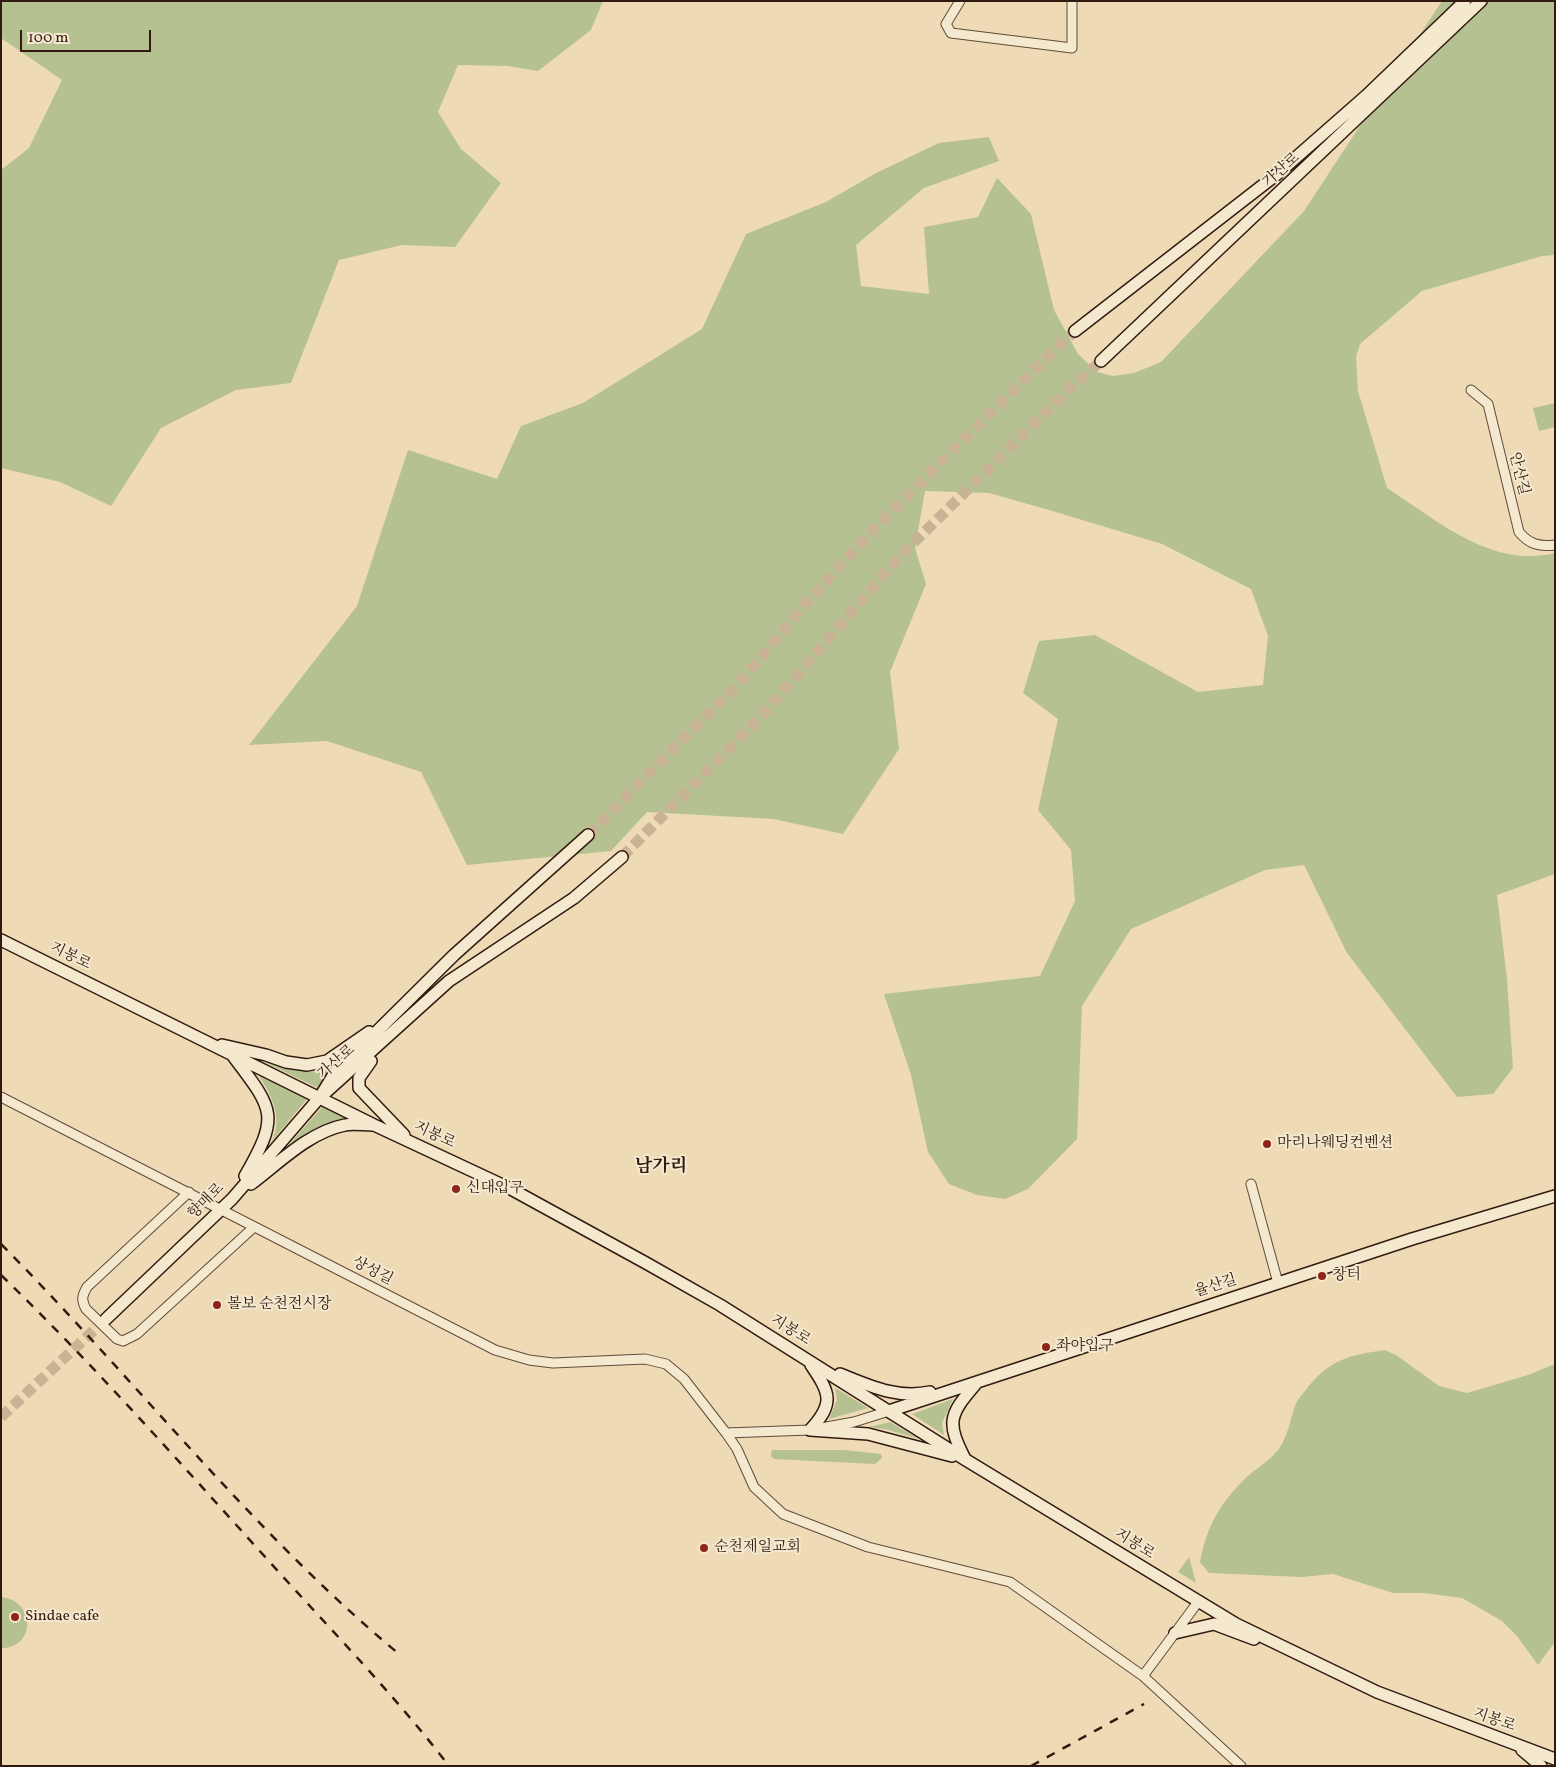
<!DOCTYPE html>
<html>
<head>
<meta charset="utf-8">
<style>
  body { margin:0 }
  #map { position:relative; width:1556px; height:1767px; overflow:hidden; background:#eedbb5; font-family:Vollkorn,serif }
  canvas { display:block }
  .frame { position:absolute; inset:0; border:2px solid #321a11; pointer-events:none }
  .scale { position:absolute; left:20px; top:30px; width:131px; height:22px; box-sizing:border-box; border:2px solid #321a11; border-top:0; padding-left:6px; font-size:15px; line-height:18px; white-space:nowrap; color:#321a11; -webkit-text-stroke:4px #f4e8cf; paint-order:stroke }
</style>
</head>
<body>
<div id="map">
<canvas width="1556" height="1767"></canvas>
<div class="frame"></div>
<div class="scale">100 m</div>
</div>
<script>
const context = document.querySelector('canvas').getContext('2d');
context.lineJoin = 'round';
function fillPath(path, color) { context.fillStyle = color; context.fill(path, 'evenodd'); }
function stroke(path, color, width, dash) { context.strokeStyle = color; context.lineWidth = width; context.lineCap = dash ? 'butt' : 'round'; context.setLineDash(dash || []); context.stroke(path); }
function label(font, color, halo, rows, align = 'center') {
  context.font = font + ' Vollkorn,"Noto Serif KR",serif'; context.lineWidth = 4; context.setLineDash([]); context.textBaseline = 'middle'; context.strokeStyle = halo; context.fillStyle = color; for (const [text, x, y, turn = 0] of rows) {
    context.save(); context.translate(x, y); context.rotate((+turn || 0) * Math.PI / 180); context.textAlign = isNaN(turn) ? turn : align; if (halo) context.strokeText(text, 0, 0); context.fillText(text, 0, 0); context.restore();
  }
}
const green = new Path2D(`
  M 1,1 L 603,1 L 591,30 L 538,71 L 508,66 L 458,65 L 438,112 L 461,149 L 501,183 L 455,247 L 402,245 L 339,260 L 291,383 L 236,390 L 161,428 L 111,506 L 60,482 L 1,468 L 1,170 L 29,148 L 62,80 L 1,38 Z
  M 1442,1 L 1555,1 L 1555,255 L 1542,256 L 1422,291 L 1360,344 L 1356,357 L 1358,391 L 1387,488 C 1437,520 1491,569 1555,553 L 1555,874 L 1497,895 L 1507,979 L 1513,1068 L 1493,1094 L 1457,1097 L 1347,953 L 1304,865 L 1265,870 L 1131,929 L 1082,1006 L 1077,1139 L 1028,1189 L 1005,1199 L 977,1195 L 949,1184 L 928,1152 L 911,1075 L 884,994 L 1040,976 L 1075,901 L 1071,850 L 1038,810 L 1058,719 L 1023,693 L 1039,641 L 1095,635 L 1198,692 L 1263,685 L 1268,636 L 1251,589 L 1162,544 L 1049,510 L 989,493 L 925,491 L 915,548 L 926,584 L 890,672 L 899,749 L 843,834 L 773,819 L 647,812 L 611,851 L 467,865 L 421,772 L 327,741 L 249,745 L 357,606 L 408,450 L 497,479 L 521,426 L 583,403 L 702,329 L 746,234 L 826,202 L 876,173 L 939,143 L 989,137 L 999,161 L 924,188 L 856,245 L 861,286 L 929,294 L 924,227 L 978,217 L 997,178 L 1031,214 L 1054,310 L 1078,354 L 1097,372 L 1113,376 L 1134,373 L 1161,362 L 1304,211 Z
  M 1555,403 L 1555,427 L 1539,431 L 1533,408 Z
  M 348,1052 L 318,1088 L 262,1061 C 300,1074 315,1079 348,1052 Z
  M 259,1076 L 307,1099 L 272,1141 C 283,1118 272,1096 259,1076 Z
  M 323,1106 L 347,1118 L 311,1132 L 286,1148 Z
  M 1385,1350 L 1396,1355 L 1439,1386 L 1467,1393 L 1528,1375 L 1555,1364 L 1555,1642 L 1538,1665 L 1517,1636 L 1502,1621 L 1462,1598 L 1424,1593 L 1393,1593 L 1333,1574 L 1302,1577 L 1209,1573 L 1200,1562 C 1207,1524 1222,1500 1250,1474 C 1259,1467 1272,1458 1279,1449 C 1288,1435 1290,1421 1295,1406 C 1297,1399 1304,1393 1308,1387 C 1331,1359 1350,1355 1385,1350 Z
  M 835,1388 L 865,1406 L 868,1408 L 829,1419 L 837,1400 Z
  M 953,1399 L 942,1423 L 944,1435 L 912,1414 Z
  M 890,1422 L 919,1439 L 889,1430 L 869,1427 Z
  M 772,1450 L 844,1450 L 881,1454 L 882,1458 L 875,1464 L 774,1459 L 771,1456 Z
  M 1189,1557 L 1196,1583 L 1178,1572 Z
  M 2,1597 C 37,1602 35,1649 1,1648 Z`);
const secondaryTunnel = new Path2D(`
  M 588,835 L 740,682 L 809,600 L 869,534 L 1052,352 L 1075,331
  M 622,857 L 765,712 L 900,556 L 1077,382 L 1101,361
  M 1,1417 L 106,1319`);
const street = new Path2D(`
  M 960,1 L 946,24 L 951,33 L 1072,48 L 1072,1
  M 1471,390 L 1488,404 L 1519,532 C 1529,544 1539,547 1555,545
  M 1,1097 L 495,1350 L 529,1360 L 553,1363 L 645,1359 L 666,1364 L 684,1379 L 726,1433 L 737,1449 L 754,1487 L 783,1514 L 868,1547 L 1010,1582 L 1143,1676 L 1241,1766
  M 1251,1184 L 1278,1283
  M 189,1192 L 87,1287 C 82,1296 81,1300 86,1309 L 117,1339 L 123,1341 L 137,1334 L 254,1227
  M 726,1433 L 810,1430 L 854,1422 L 889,1411
  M 1143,1676 L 1198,1602`);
const secondary = new Path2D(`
  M 1075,331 L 1276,175 L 1366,96 L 1465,1
  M 1101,361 L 1481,1
  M 1,940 L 374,1125 L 511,1189 L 646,1263 L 720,1305 L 966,1460 L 1236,1624 L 1377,1692 L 1555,1759
  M 222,1045 L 266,1055 L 286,1062 L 307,1065 L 327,1061 L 369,1032
  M 233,1056 C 274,1110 280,1115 245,1176
  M 371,1061 L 359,1078 L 359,1088 L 404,1135
  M 325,1093 L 449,981 L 574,898 L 622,857
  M 251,1184 C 279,1163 309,1132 345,1125 C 353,1123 363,1125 372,1125
  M 106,1319 L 232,1199 L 320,1097 L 334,1074 L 454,955 L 588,835
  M 840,1374 C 870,1386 897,1399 930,1392
  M 889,1411 L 1412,1239 L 1555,1196
  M 810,1430 L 868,1434 L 952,1456
  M 810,1430 C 835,1403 830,1393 811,1365
  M 965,1459 C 947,1423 948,1416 975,1385
  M 1175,1633 L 1214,1624 L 1254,1639
  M 1522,1750 L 1541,1766`);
const rail = new Path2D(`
  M 1,1244 C 135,1379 252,1532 399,1654
  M 1,1275 C 94,1365 180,1463 267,1559 C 328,1627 393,1693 449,1766
  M 1031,1766 L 1144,1704`);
const markers = [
  [1267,1144,5,"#8f2418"],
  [456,1189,5,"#8f2418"],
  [1322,1276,5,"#8f2418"],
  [217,1305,5,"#8f2418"],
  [1046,1347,5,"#8f2418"],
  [704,1548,5,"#8f2418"],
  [15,1617,5,"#8f2418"]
];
const streetNames = [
  ["가산로",1282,171,-42],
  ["안산길",1518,474,76],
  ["지봉로",70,957,26],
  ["가산로",337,1063,-41],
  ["지봉로",434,1136,25],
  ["향매로",207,1202,-45],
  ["상성길",372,1272,27],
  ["율산길",1216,1287,-18],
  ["지봉로",790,1331,32],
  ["지봉로",1134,1545,32],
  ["지봉로",1494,1721,19]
];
const poiNames = [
  ["마리나웨딩컨벤션",1277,1144],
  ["신대입구",466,1189],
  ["창터",1332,1276],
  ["볼보 순천전시장",227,1305],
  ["좌야입구",1056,1347],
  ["순천제일교회",714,1548],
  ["Sindae cafe",25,1617]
];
const quarterNames = [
  ["남가리",661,1168]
];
fillPath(green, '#b5c190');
stroke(secondaryTunnel, '#c8b494', 11, [11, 5.5]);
stroke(street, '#614a3a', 11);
stroke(secondary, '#321a11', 14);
stroke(street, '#f4e8cf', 9);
stroke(secondary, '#f4e8cf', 11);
stroke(rail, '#321a11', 2.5, [9, 9]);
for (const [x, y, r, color] of markers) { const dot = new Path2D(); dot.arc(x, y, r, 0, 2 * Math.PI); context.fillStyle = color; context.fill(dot); stroke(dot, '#f4e8cf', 2); }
label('15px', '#321a11', '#f4e8cf', streetNames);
label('15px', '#321a11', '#f4e8cf', poiNames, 'left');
label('bold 18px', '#321a11', '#f4e8cf', quarterNames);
</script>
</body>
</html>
